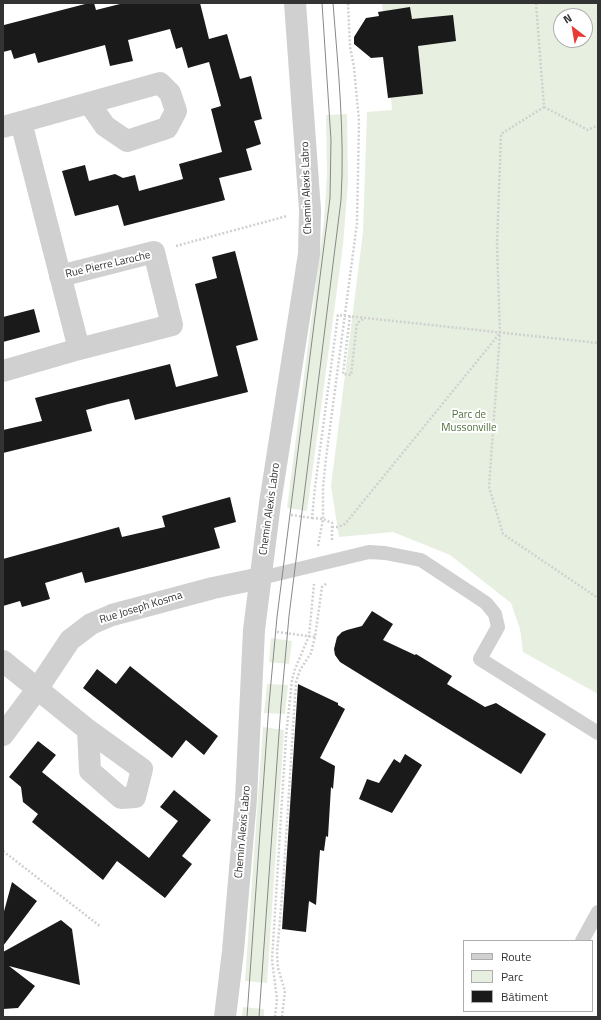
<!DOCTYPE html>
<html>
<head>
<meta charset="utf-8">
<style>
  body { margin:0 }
  #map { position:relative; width:601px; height:1020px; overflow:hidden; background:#fff; font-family:"Titillium Web",sans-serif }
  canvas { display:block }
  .frame { position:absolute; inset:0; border:4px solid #333; pointer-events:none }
  .legend { position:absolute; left:463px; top:940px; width:130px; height:72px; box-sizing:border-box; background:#fff; border:1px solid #adadad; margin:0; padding:5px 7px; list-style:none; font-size:12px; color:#333 }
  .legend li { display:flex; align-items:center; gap:8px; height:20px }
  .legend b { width:20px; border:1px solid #adadad }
  .north { position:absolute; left:553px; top:8px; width:40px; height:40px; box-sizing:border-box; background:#fff; border:1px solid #adadad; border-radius:50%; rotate:329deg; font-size:11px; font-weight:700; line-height:16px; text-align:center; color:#333 }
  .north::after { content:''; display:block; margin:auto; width:14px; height:18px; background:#ea3835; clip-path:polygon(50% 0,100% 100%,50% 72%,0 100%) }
</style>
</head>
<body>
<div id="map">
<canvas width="601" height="1020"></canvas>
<div class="frame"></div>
<ul class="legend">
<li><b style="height:5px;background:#d0d0d0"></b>Route</li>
<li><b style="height:11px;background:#e7efe1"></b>Parc</li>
<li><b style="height:11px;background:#1a1a1a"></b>Bâtiment</li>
</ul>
<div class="north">N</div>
</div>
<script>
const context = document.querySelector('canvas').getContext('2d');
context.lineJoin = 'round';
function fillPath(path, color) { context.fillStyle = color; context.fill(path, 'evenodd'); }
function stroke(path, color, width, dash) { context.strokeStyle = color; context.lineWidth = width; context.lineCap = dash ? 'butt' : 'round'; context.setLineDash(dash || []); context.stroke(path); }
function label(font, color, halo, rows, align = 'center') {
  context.font = font + ' "Titillium Web",sans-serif'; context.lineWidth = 4; context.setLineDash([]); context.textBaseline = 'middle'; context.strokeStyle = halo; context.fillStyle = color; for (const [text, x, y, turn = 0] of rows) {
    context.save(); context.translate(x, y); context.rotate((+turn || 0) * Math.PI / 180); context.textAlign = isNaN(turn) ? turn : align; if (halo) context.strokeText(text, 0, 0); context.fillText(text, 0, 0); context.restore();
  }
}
const green = new Path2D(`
  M 382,3 L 598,3 L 598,694 L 523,652 L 520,629 L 511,603 L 450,555 L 393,532 L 339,537 L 331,486 L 363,232 L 367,112 L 392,110 ZM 561,16 L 585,16 L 585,40 L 561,40 Z
  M 347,114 L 348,182 L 343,245 L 307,511 L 287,508 L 324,221 L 327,175 L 326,115 Z
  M 271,638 L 292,641 L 289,664 L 269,662 Z
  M 267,684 L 288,685 L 285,714 L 264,713 Z
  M 263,727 L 284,730 L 267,983 L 245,981 Z
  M 243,1007 L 264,1009 L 264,1017 L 242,1017 Z`);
const building = new Path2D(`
  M 89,3 L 94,3 L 96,10 L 124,3 L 200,3 L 209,39 L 227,34 L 240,79 L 251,76 L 262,119 L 254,121 L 261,144 L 246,149 L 252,170 L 219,178 L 225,200 L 124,226 L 118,205 L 75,216 L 62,171 L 85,165 L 89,181 L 115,174 L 123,178 L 135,175 L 139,191 L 183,179 L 179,164 L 222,152 L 211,109 L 221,106 L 209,62 L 188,68 L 182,47 L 176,49 L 170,29 L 128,40 L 133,61 L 110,66 L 105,45 L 38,63 L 35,53 L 14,59 L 11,50 L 3,52 L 4,25 Z
  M 410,7 L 412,19 L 453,15 L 456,41 L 418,46 L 423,94 L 388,98 L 383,57 L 371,58 L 354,44 L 354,37 L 366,18 L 379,16 L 378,12 Z
  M 235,251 L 258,340 L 236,346 L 248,392 L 135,420 L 129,399 L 108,404 L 86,410 L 92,431 L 3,453 L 3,430 L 42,421 L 35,398 L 170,364 L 176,387 L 218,376 L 195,284 L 217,278 L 212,257 Z
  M 34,309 L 40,332 L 3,342 L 3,317 Z
  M 230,497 L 236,522 L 214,528 L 220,548 L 85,583 L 82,572 L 45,583 L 50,599 L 22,607 L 20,601 L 3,606 L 3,559 L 119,527 L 122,537 L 165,527 L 162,516 Z
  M 372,611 L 393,624 L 383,640 L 415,655 L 416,654 L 452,676 L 447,684 L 485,707 L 496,703 L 546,734 L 521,774 L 340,662 L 335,655 L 334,649 L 337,637 L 342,632 L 347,630 L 362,626 Z
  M 130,666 L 218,736 L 204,755 L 186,740 L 172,758 L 83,688 L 97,669 L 116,684 Z
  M 298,684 L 338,703 L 338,705 L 345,709 L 320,758 L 335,766 L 333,789 L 331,787 L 328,837 L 326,836 L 324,851 L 320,850 L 316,905 L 309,901 L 306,932 L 282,929 Z
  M 38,741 L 56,755 L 42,772 L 149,858 L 178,821 L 160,807 L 174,790 L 211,820 L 182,856 L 192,864 L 165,898 L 117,861 L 103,880 L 32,822 L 38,814 L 23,802 L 21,787 L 9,777 Z
  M 405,754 L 422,765 L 392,813 L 359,799 L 367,779 L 379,783 L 394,759 L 400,763 Z
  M 12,882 L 37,901 L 3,946 L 3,915 Z
  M 61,920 L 72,929 L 80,985 L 9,966 L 35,986 L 18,1008 L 3,1009 L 3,952 Z`);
const path = new Path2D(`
  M 536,3 L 544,107 L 501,134 L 497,245 L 500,333 L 489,487 L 503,534 L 598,598
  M 544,107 L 588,130 L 598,125
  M 176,246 L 287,216
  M 350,316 L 343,374 L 351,375 L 357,323 L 365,318
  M 291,515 L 312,518 L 315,487 L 338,315 L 598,343
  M 312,518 L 323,519 L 332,523 L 332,541
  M 332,527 L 338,527 L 345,524 L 500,333
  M 318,546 L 323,519 L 323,487 L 326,458 L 357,223 L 359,121 L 354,67 L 350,47 L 348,3
  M 277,632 L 315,637 L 322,587 L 327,583
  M 3,851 L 101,927
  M 275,1017 L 277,999 L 272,960 L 286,736 L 292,680 L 295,669 L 309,636 L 314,584
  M 282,1017 L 285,991 L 278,968 L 277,953 L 283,885 L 296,682 L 300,670 L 311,653 L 315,637`);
const service = new Path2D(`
  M 261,578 L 369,552 L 385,553 L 421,560 L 486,603 L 495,614 L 498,627 L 480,659 L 598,733
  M 582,941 L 598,912`);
const minor = new Path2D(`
  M 3,127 L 160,83 L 170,93 L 176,111 L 167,128 L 127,141 L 105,126 L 89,103
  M 60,276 L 154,252 L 172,325 L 79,349
  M 3,371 L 79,349 L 21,122
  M 3,661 L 88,730 L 142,769 L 135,797 L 121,798 L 90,771 L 88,730
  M 3,735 L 38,688 L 70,640 L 91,624 L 112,615 L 213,588 L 261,578`);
const tertiary = new Path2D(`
  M 225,1017 L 233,951 L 246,799 L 254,630 L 270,503 L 309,254 L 310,210 L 295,3`);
const tram = new Path2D(`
  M 247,1017 L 269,704 L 277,617 L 330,198 L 331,140 L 322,3
  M 259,1017 L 281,705 L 289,616 L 341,200 C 345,134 338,68 333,3`);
const streetNames = [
  ["Chemin Alexis Labro",307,188,-92],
  ["Rue Pierre Laroche",108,265,-13],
  ["Chemin Alexis Labro",270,509,-82],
  ["Rue Joseph Kosma",141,608,-17],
  ["Chemin Alexis Labro",243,832,-85]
];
const parkNames = [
  ["Parc de",469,415],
  ["Mussonville",469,428]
];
fillPath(green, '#e7efe1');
fillPath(building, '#1a1a1a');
stroke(path, '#d0d0d0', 2.5, [2, 2]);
stroke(service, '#d0d0d0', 14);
stroke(minor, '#d0d0d0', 22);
stroke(tertiary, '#d0d0d0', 22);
stroke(tram, '#888', 1);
label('11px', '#333', '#fff', streetNames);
label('11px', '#51713e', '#fff', parkNames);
</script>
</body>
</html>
